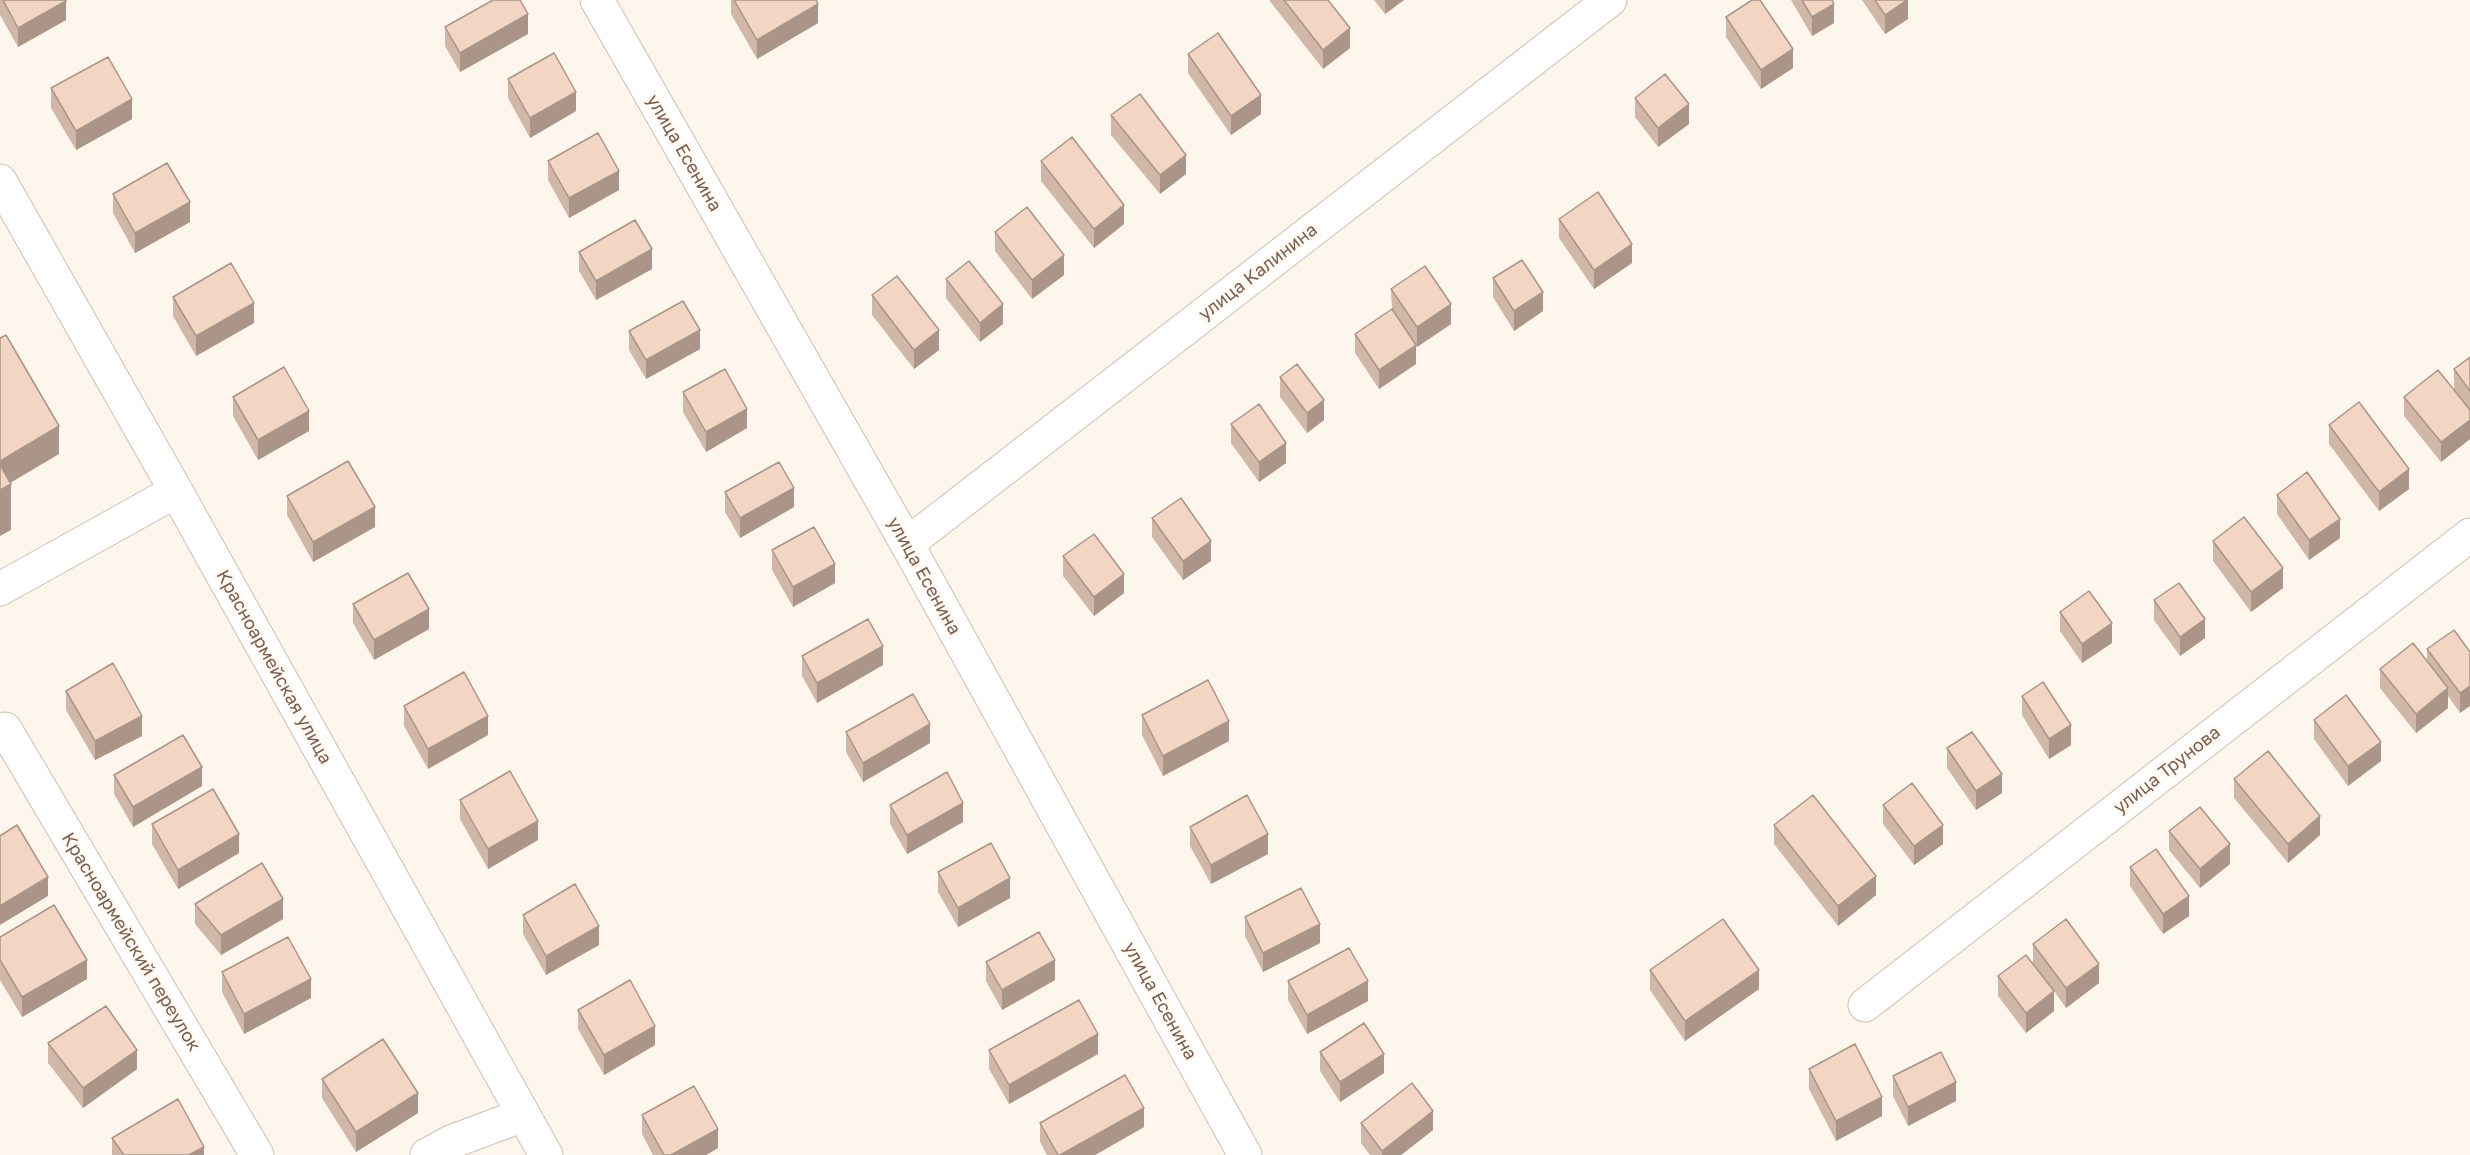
<!DOCTYPE html>
<html>
<head>
<meta charset="utf-8">
<style>
  body { margin:0 }
  canvas { display:block; background:#fdf6ec }
</style>
</head>
<body>
<canvas width="2470" height="1155"></canvas>
<script>
const context = document.querySelector('canvas').getContext('2d');
context.lineJoin = 'round';
function stroke(path, color, width, dash) { context.strokeStyle = color; context.lineWidth = width; context.lineCap = dash ? 'butt' : 'round'; context.setLineDash(dash || []); context.stroke(path); }
function fillPath(path, color) { context.fillStyle = color; context.fill(path, 'evenodd'); }
function label(font, color, halo, rows, align = 'center') {
  context.font = font + ' "Golos Text",sans-serif'; context.lineWidth = 6; context.setLineDash([]); context.textBaseline = 'middle'; context.strokeStyle = halo; context.fillStyle = color; for (const [text, x, y, turn = 0] of rows) {
    context.save(); context.translate(x, y); context.rotate((+turn || 0) * Math.PI / 180); context.textAlign = isNaN(turn) ? turn : align; if (halo) context.strokeText(text, 0, 0); context.fillText(text, 0, 0); context.restore();
  }
}
const minor = new Path2D(`
  M 597,0 L 907,544 L 1245,1155
  M 0,181 L 176,491 L 546,1155
  M 907,544 L 1610,0
  M 0,589 L 176,491
  M 5,729 L 257,1155
  M 1865,1005 L 2470,535
  M 427,1155 L 451,1142 L 523,1115`);
const wall = new Path2D(`
  M 0,0 L 66,0 L 66,20 L 18,47 L 0,15 Z
  M 731,0 L 816,0 L 818,23 L 757,59 L 731,14 Z
  M 1269,0 L 1328,0 L 1350,48 L 1323,69 Z
  M 1374,0 L 1404,0 L 1385,14 Z
  M 1791,0 L 1832,0 L 1834,23 L 1812,36 Z
  M 1862,0 L 1908,0 L 1908,19 L 1885,34 Z
  M 1726,17 L 1793,68 L 1761,89 L 1726,37 Z
  M 445,27 L 528,34 L 460,72 L 445,46 Z
  M 1188,54 L 1261,114 L 1231,135 L 1188,73 Z
  M 508,79 L 576,111 L 530,138 L 508,98 Z
  M 51,88 L 132,119 L 76,150 L 51,108 Z
  M 1635,98 L 1689,124 L 1658,147 L 1635,117 Z
  M 1111,115 L 1186,174 L 1160,194 L 1111,135 Z
  M 548,161 L 619,190 L 569,218 L 548,180 Z
  M 1041,161 L 1124,224 L 1094,248 L 1041,181 Z
  M 113,194 L 190,222 L 135,253 L 113,213 Z
  M 1559,219 L 1632,263 L 1594,289 L 1559,238 Z
  M 995,232 L 1064,275 L 1032,299 L 995,251 Z
  M 579,252 L 652,269 L 596,300 L 579,271 Z
  M 1493,278 L 1543,311 L 1514,331 L 1493,297 Z
  M 946,279 L 1003,324 L 980,342 L 946,298 Z
  M 1391,289 L 1451,324 L 1417,347 L 1416,346 L 1416,364 L 1379,389 L 1355,353 L 1355,334 L 1392,309 Z
  M 872,295 L 939,350 L 914,369 L 872,315 Z
  M 173,297 L 254,323 L 196,356 L 173,316 Z
  M 629,331 L 700,349 L 646,379 L 629,350 Z
  M 2470,357 L 2470,439 L 2441,462 L 2404,416 L 2404,397 L 2454,389 L 2454,369 Z
  M 1280,377 L 1324,420 L 1307,433 L 1280,397 Z
  M 683,392 L 747,428 L 706,452 L 683,412 Z
  M 233,397 L 309,431 L 258,460 L 233,416 Z
  M 1231,424 L 1286,463 L 1259,482 L 1231,443 Z
  M 2329,425 L 2409,489 L 2379,511 L 2329,444 Z
  M 725,492 L 794,507 L 740,538 L 725,512 Z
  M 2277,495 L 2340,538 L 2309,560 L 2277,514 Z
  M 287,496 L 375,527 L 313,562 L 287,515 Z
  M 1152,518 L 1211,561 L 1183,580 L 1152,537 Z
  M 2213,541 L 2283,588 L 2251,612 L 2213,561 Z
  M 772,550 L 835,583 L 793,607 L 772,570 Z
  M 1063,556 L 1124,593 L 1094,616 L 1063,576 Z
  M 2154,600 L 2205,638 L 2180,656 L 2154,620 Z
  M 353,604 L 429,629 L 374,660 L 353,623 Z
  M 2060,612 L 2112,643 L 2082,663 L 2060,631 Z
  M 2427,649 L 2470,652 L 2460,713 L 2448,696 L 2448,708 L 2416,733 L 2380,688 L 2380,669 L 2427,662 Z
  M 802,656 L 883,665 L 817,703 L 802,676 Z
  M 66,691 L 142,736 L 95,760 L 66,710 Z
  M 2022,696 L 2071,745 L 2049,759 L 2022,715 Z
  M 404,706 L 488,735 L 428,769 L 404,726 Z
  M 1142,715 L 1229,741 L 1163,776 L 1142,735 Z
  M 2314,720 L 2381,761 L 2348,786 L 2314,739 Z
  M 846,732 L 930,743 L 863,782 L 846,752 Z
  M 1947,748 L 2002,793 L 1976,810 L 1947,768 Z
  M 114,775 L 202,786 L 133,827 L 114,794 Z
  M 2234,779 L 2320,835 L 2288,863 L 2234,798 Z
  M 460,800 L 538,840 L 488,869 L 460,819 Z
  M 890,805 L 963,822 L 907,854 L 890,824 Z
  M 1883,805 L 1943,844 L 1914,865 L 1883,824 Z
  M 152,824 L 239,853 L 178,889 L 152,844 Z
  M 1774,825 L 1876,895 L 1838,926 L 1774,844 Z
  M 1190,827 L 1268,854 L 1211,884 L 1190,846 Z
  M 2169,831 L 2230,864 L 2200,888 L 2169,850 Z
  M 2130,867 L 2189,916 L 2163,934 L 2130,886 Z
  M 938,872 L 1010,898 L 958,927 L 938,892 Z
  M 195,904 L 283,919 L 221,955 L 195,924 Z
  M 523,915 L 599,945 L 546,975 L 523,934 Z
  M 1245,917 L 1320,943 L 1263,972 L 1245,936 Z
  M 0,937 L 87,979 L 22,1017 L 0,980 Z
  M 2033,944 L 2099,983 L 2066,1008 L 2054,991 L 2054,1011 L 2026,1033 L 1998,996 L 1998,976 L 2033,963 Z
  M 986,962 L 1055,980 L 1002,1010 L 986,981 Z
  M 1650,970 L 1759,989 L 1685,1041 L 1650,990 Z
  M 222,972 L 311,998 L 244,1034 L 222,992 Z
  M 1288,981 L 1368,1001 L 1307,1034 L 1288,1000 Z
  M 578,1010 L 655,1045 L 604,1075 L 578,1029 Z
  M 48,1043 L 137,1069 L 83,1108 L 48,1063 Z
  M 989,1050 L 1098,1054 L 1009,1104 L 989,1069 Z
  M 1320,1052 L 1384,1073 L 1340,1102 L 1320,1071 Z
  M 1809,1069 L 1882,1116 L 1836,1141 L 1809,1089 Z
  M 1893,1076 L 1956,1101 L 1908,1126 L 1893,1096 Z
  M 322,1079 L 418,1113 L 356,1152 L 322,1098 Z
  M 642,1115 L 718,1148 L 706,1155 L 653,1155 L 642,1134 Z
  M 1040,1123 L 1144,1127 L 1095,1155 L 1047,1155 L 1040,1142 Z
  M 1361,1123 L 1433,1130 L 1401,1155 L 1370,1155 L 1361,1143 Z
  M 112,1138 L 204,1155 L 112,1155 Z`);
const shadedWall = new Path2D(`
  M 1385,0 L 1404,0 L 1385,14 Z
  M 1907,0 L 1908,0 L 1908,19 L 1885,34 L 1885,15 Z
  M 66,1 L 66,20 L 18,47 L 18,28 Z
  M 818,4 L 818,23 L 757,59 L 757,40 Z
  M 1834,4 L 1834,23 L 1812,36 L 1812,17 Z
  M 528,14 L 528,34 L 460,72 L 460,53 Z
  M 1350,28 L 1350,48 L 1323,69 L 1323,50 Z
  M 1793,49 L 1793,68 L 1761,89 L 1761,70 Z
  M 576,92 L 576,111 L 530,138 L 530,118 Z
  M 1261,95 L 1261,114 L 1231,135 L 1231,116 Z
  M 132,99 L 132,119 L 76,150 L 76,131 Z
  M 1689,104 L 1689,124 L 1658,147 L 1658,128 Z
  M 1186,155 L 1186,174 L 1160,194 L 1160,175 Z
  M 619,171 L 619,190 L 569,218 L 569,198 Z
  M 190,202 L 190,222 L 135,253 L 135,233 Z
  M 1124,205 L 1124,224 L 1094,248 L 1094,229 Z
  M 1632,244 L 1632,263 L 1594,289 L 1594,270 Z
  M 652,249 L 652,269 L 596,300 L 596,281 Z
  M 1064,255 L 1064,275 L 1032,299 L 1032,280 Z
  M 1543,292 L 1543,311 L 1514,331 L 1514,311 Z
  M 254,303 L 254,323 L 196,356 L 196,336 Z
  M 1003,304 L 1003,324 L 980,342 L 980,323 Z
  M 1451,304 L 1451,324 L 1417,347 L 1417,327 Z
  M 700,330 L 700,349 L 646,379 L 646,360 Z
  M 939,330 L 939,350 L 914,369 L 914,350 Z
  M 1416,345 L 1416,364 L 1379,389 L 1379,370 Z
  M 1324,400 L 1324,420 L 1307,433 L 1307,413 Z
  M 747,409 L 747,428 L 706,452 L 706,432 Z
  M 309,411 L 309,431 L 258,460 L 258,440 Z
  M 2470,420 L 2470,439 L 2441,462 L 2441,442 Z
  M 59,426 L 59,454 L 0,489 L 0,461 Z
  M 1286,443 L 1286,463 L 1259,482 L 1259,462 Z
  M 2409,469 L 2409,489 L 2379,511 L 2379,492 Z
  M 11,484 L 11,530 L 0,536 L 0,490 Z
  M 794,488 L 794,507 L 740,538 L 740,518 Z
  M 375,507 L 375,527 L 313,562 L 313,542 Z
  M 2340,519 L 2340,538 L 2309,560 L 2309,540 Z
  M 1211,541 L 1211,561 L 1183,580 L 1183,561 Z
  M 835,564 L 835,583 L 793,607 L 793,587 Z
  M 2283,568 L 2283,588 L 2251,612 L 2251,592 Z
  M 1124,574 L 1124,593 L 1094,616 L 1094,597 Z
  M 429,609 L 429,629 L 374,660 L 374,640 Z
  M 2205,619 L 2205,638 L 2180,656 L 2180,637 Z
  M 2112,623 L 2112,643 L 2082,663 L 2082,644 Z
  M 883,646 L 883,665 L 817,703 L 817,683 Z
  M 2470,686 L 2470,706 L 2460,713 L 2460,693 Z
  M 2448,688 L 2448,708 L 2416,733 L 2416,714 Z
  M 142,716 L 142,736 L 95,760 L 95,741 Z
  M 488,716 L 488,735 L 428,769 L 428,749 Z
  M 1229,721 L 1229,741 L 1163,776 L 1163,756 Z
  M 930,724 L 930,743 L 863,782 L 863,763 Z
  M 2071,725 L 2071,745 L 2049,759 L 2049,739 Z
  M 2381,742 L 2381,761 L 2348,786 L 2348,766 Z
  M 202,767 L 202,786 L 133,827 L 133,807 Z
  M 2002,774 L 2002,793 L 1976,810 L 1976,791 Z
  M 963,803 L 963,822 L 907,854 L 907,835 Z
  M 2320,816 L 2320,835 L 2288,863 L 2288,844 Z
  M 538,821 L 538,840 L 488,869 L 488,849 Z
  M 1943,825 L 1943,844 L 1914,865 L 1914,846 Z
  M 239,834 L 239,853 L 178,889 L 178,870 Z
  M 1268,834 L 1268,854 L 1211,884 L 1211,865 Z
  M 2230,844 L 2230,864 L 2200,888 L 2200,869 Z
  M 1876,876 L 1876,895 L 1838,926 L 1838,906 Z
  M 48,877 L 48,896 L 0,925 L 0,906 Z
  M 1010,878 L 1010,898 L 958,927 L 958,908 Z
  M 2189,896 L 2189,916 L 2163,934 L 2163,914 Z
  M 283,899 L 283,919 L 221,955 L 221,935 Z
  M 1320,924 L 1320,943 L 1263,972 L 1263,953 Z
  M 599,926 L 599,945 L 546,975 L 546,956 Z
  M 87,960 L 87,979 L 22,1017 L 22,997 Z
  M 1055,960 L 1055,980 L 1002,1010 L 1002,990 Z
  M 2099,964 L 2099,983 L 2066,1008 L 2066,988 Z
  M 1759,970 L 1759,989 L 1685,1041 L 1685,1021 Z
  M 311,979 L 311,998 L 244,1034 L 244,1014 Z
  M 1368,981 L 1368,1001 L 1307,1034 L 1307,1015 Z
  M 2054,991 L 2054,1011 L 2026,1033 L 2026,1013 Z
  M 655,1026 L 655,1045 L 604,1075 L 604,1055 Z
  M 1098,1034 L 1098,1054 L 1009,1104 L 1009,1085 Z
  M 137,1050 L 137,1069 L 83,1108 L 83,1088 Z
  M 1384,1054 L 1384,1073 L 1340,1102 L 1340,1082 Z
  M 1956,1082 L 1956,1101 L 1908,1126 L 1908,1107 Z
  M 418,1093 L 418,1113 L 356,1152 L 356,1132 Z
  M 1882,1097 L 1882,1116 L 1836,1141 L 1836,1121 Z
  M 1144,1108 L 1144,1127 L 1095,1155 L 1060,1155 Z
  M 1433,1111 L 1433,1130 L 1401,1155 L 1382,1155 L 1382,1151 Z
  M 718,1129 L 718,1148 L 706,1155 L 671,1155 Z
  M 204,1147 L 204,1155 L 189,1155 Z`);
const building = new Path2D(`
  M 3,0 L 66,0 L 66,1 L 18,28 Z
  M 493,0 L 520,0 L 528,14 L 460,53 L 445,27 Z
  M 734,0 L 816,0 L 818,4 L 757,40 Z
  M 1284,0 L 1328,0 L 1350,28 L 1323,50 Z
  M 1752,0 L 1760,0 L 1793,49 L 1761,70 L 1726,17 Z
  M 1802,0 L 1832,0 L 1834,4 L 1812,17 Z
  M 1875,0 L 1907,0 L 1885,15 Z
  M 1218,33 L 1261,95 L 1231,116 L 1188,54 Z
  M 554,53 L 576,92 L 530,118 L 508,79 Z
  M 108,57 L 132,99 L 76,131 L 51,88 Z
  M 1665,74 L 1689,104 L 1658,128 L 1635,98 Z
  M 1140,94 L 1186,155 L 1160,175 L 1111,115 Z
  M 598,133 L 619,171 L 569,198 L 548,161 Z
  M 1072,137 L 1124,205 L 1094,229 L 1041,161 Z
  M 167,163 L 190,202 L 135,233 L 113,194 Z
  M 1598,192 L 1632,244 L 1594,270 L 1559,219 Z
  M 1027,207 L 1064,255 L 1032,280 L 995,232 Z
  M 635,220 L 652,249 L 596,281 L 579,252 Z
  M 1522,260 L 1543,292 L 1514,311 L 1493,278 Z
  M 969,261 L 1003,304 L 980,323 L 946,279 Z
  M 231,263 L 254,303 L 196,336 L 173,297 Z
  M 1425,266 L 1451,304 L 1417,327 L 1391,289 Z
  M 897,276 L 939,330 L 914,350 L 872,295 Z
  M 683,301 L 700,330 L 646,360 L 629,331 Z
  M 1392,309 L 1416,345 L 1379,370 L 1355,334 Z
  M 6,335 L 59,426 L 0,461 L 0,338 Z
  M 2470,357 L 2470,391 L 2454,369 Z
  M 1297,364 L 1324,400 L 1307,413 L 1280,377 Z
  M 284,367 L 309,411 L 258,440 L 233,397 Z
  M 725,369 L 747,409 L 706,432 L 683,392 Z
  M 2438,370 L 2470,410 L 2470,420 L 2441,442 L 2404,397 Z
  M 2359,402 L 2409,469 L 2379,492 L 2329,425 Z
  M 1259,404 L 1286,443 L 1259,462 L 1231,424 Z
  M 348,461 L 375,507 L 313,542 L 287,496 Z
  M 779,462 L 794,488 L 740,518 L 725,492 Z
  M 0,465 L 11,484 L 0,490 Z
  M 2307,472 L 2340,519 L 2309,540 L 2277,495 Z
  M 1181,498 L 1211,541 L 1183,561 L 1152,518 Z
  M 2244,517 L 2283,568 L 2251,592 L 2213,541 Z
  M 814,527 L 835,564 L 793,587 L 772,550 Z
  M 1094,534 L 1124,574 L 1094,597 L 1063,556 Z
  M 408,573 L 429,609 L 374,640 L 353,604 Z
  M 2179,583 L 2205,619 L 2180,637 L 2154,600 Z
  M 2089,591 L 2112,623 L 2082,644 L 2060,612 Z
  M 868,619 L 883,646 L 817,683 L 802,656 Z
  M 2454,630 L 2470,652 L 2470,686 L 2460,693 L 2427,649 Z
  M 2413,643 L 2448,688 L 2416,714 L 2380,669 Z
  M 113,663 L 142,716 L 95,741 L 66,691 Z
  M 464,672 L 488,716 L 428,749 L 404,706 Z
  M 1208,680 L 1229,721 L 1163,756 L 1142,715 Z
  M 2043,682 L 2071,725 L 2049,739 L 2022,696 Z
  M 913,694 L 930,724 L 863,763 L 846,732 Z
  M 2346,695 L 2381,742 L 2348,766 L 2314,720 Z
  M 1972,732 L 2002,774 L 1976,791 L 1947,748 Z
  M 183,735 L 202,767 L 133,807 L 114,775 Z
  M 2268,751 L 2320,816 L 2288,844 L 2234,779 Z
  M 510,771 L 538,821 L 488,849 L 460,800 Z
  M 947,772 L 963,803 L 907,835 L 890,805 Z
  M 1912,783 L 1943,825 L 1914,846 L 1883,805 Z
  M 213,789 L 239,834 L 178,870 L 152,824 Z
  M 1247,795 L 1268,834 L 1211,865 L 1190,827 Z
  M 1813,795 L 1876,876 L 1838,906 L 1774,825 Z
  M 2200,807 L 2230,844 L 2200,869 L 2169,831 Z
  M 17,825 L 48,877 L 0,906 L 0,836 Z
  M 991,843 L 1010,878 L 958,908 L 938,872 Z
  M 2156,849 L 2189,896 L 2163,914 L 2130,867 Z
  M 262,863 L 283,899 L 221,935 L 195,904 Z
  M 575,884 L 599,926 L 546,956 L 523,915 Z
  M 1301,888 L 1320,924 L 1263,953 L 1245,917 Z
  M 54,905 L 87,960 L 22,997 L 0,960 L 0,937 Z
  M 1723,919 L 1759,970 L 1685,1021 L 1650,970 Z
  M 2066,919 L 2099,964 L 2066,988 L 2033,944 Z
  M 1039,932 L 1055,960 L 1002,990 L 986,962 Z
  M 288,937 L 311,979 L 244,1014 L 222,972 Z
  M 1349,948 L 1368,981 L 1307,1015 L 1288,981 Z
  M 2026,955 L 2054,991 L 2026,1013 L 1998,976 Z
  M 630,980 L 655,1026 L 604,1055 L 578,1010 Z
  M 1079,1000 L 1098,1034 L 1009,1085 L 989,1050 Z
  M 106,1006 L 137,1050 L 83,1088 L 48,1043 Z
  M 1364,1023 L 1384,1054 L 1340,1082 L 1320,1052 Z
  M 383,1039 L 418,1093 L 356,1132 L 322,1079 Z
  M 1855,1044 L 1882,1097 L 1836,1121 L 1809,1069 Z
  M 1941,1052 L 1956,1082 L 1908,1107 L 1893,1076 Z
  M 1125,1075 L 1144,1108 L 1060,1155 L 1058,1155 L 1040,1123 Z
  M 1412,1083 L 1433,1111 L 1382,1151 L 1361,1123 Z
  M 694,1086 L 718,1129 L 671,1155 L 664,1155 L 642,1115 Z
  M 178,1099 L 204,1147 L 189,1155 L 124,1155 L 112,1138 Z`);
const streetNames = [
  ["улица Есенина",684,153,60],
  ["улица Калинина",1258,272,-38],
  ["улица Есенина",924,576,61],
  ["Красноармейская улица",274,667,61],
  ["улица Трунова",2167,770,-38],
  ["Красноармейский переулок",131,942,59],
  ["улица Есенина",1160,1001,61]
];
stroke(minor, '#d1beb0', 35);
stroke(minor, '#fff', 33);
fillPath(wall, '#d1b7a8');
fillPath(shadedWall, '#aa9588');
fillPath(building, '#f3d5c3');
stroke(building, '#aa9588', 1.5);
label('18px', '#7a5c4d', '#fffaf3', streetNames);
</script>
</body>
</html>
